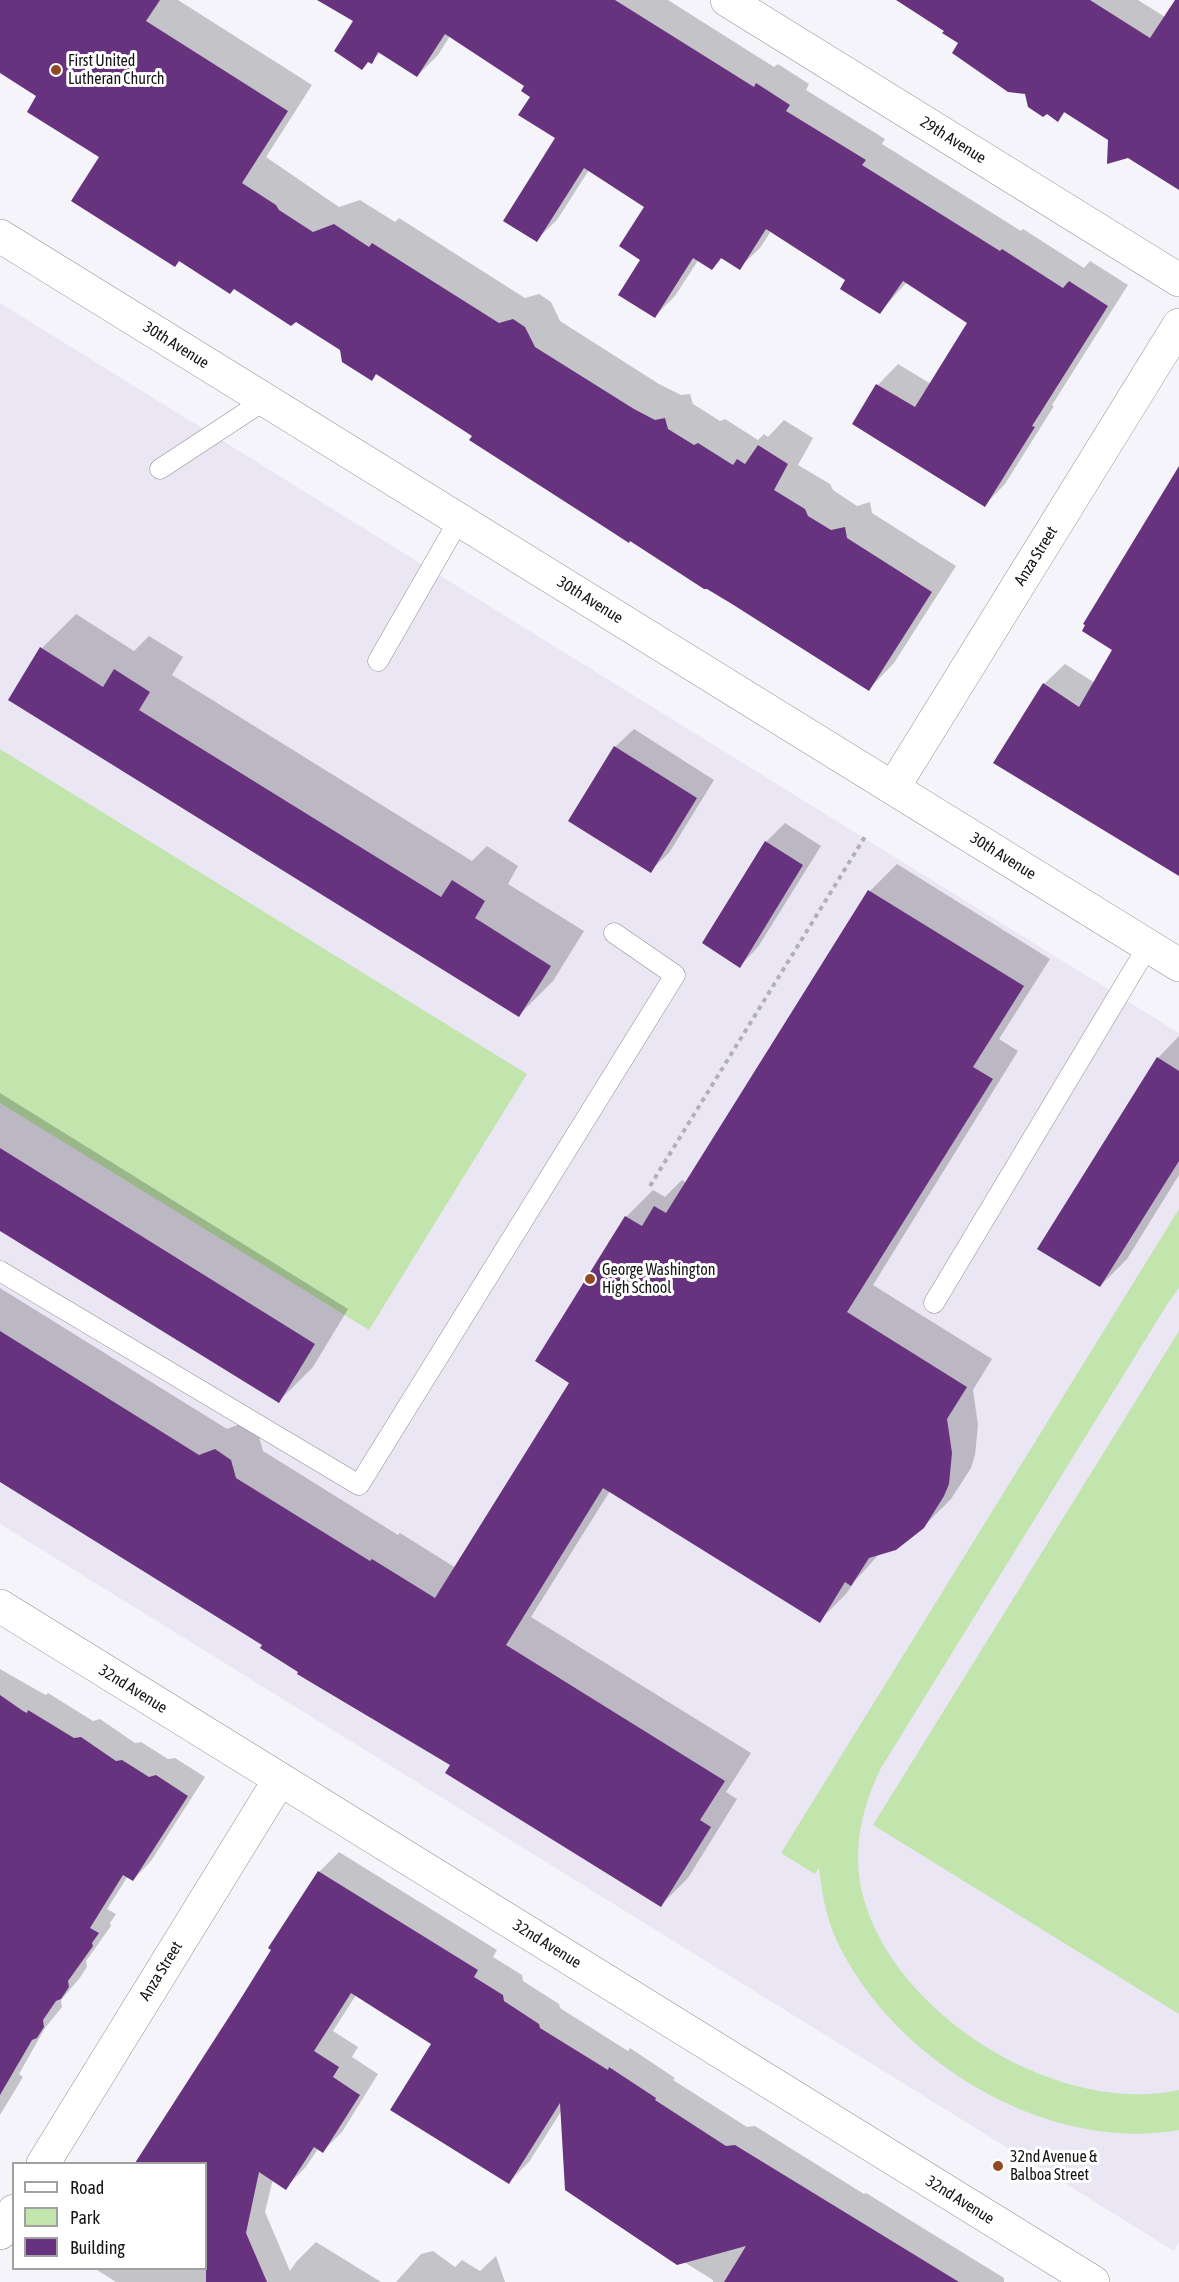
<!DOCTYPE html>
<html>
<head>
<meta charset="utf-8">
<style>
  body { margin:0 }
  #map { position:relative; width:1179px; height:2282px; overflow:hidden; background:#f6f4fb; font-family:"Asap Condensed",sans-serif }
  canvas { display:block }
  .legend { position:absolute; left:12px; top:2162px; width:195px; height:108px; box-sizing:border-box; background:#fff; border:2px solid #a1a1a2; margin:0; padding:8px 10px; list-style:none; font-size:18px; color:#151416 }
  .legend li { display:flex; align-items:center; gap:12px; height:30px }
  .legend b { width:30px; border:2px solid #a1a1a2 }
</style>
</head>
<body>
<div id="map">
<canvas width="1179" height="2282"></canvas>
<ul class="legend">
<li><b style="height:8px;background:#fff"></b>Road</li>
<li><b style="height:16px;background:#c1e5ad"></b>Park</li>
<li><b style="height:16px;background:#68337e"></b>Building</li>
</ul>
</div>
<script>
const context = document.querySelector('canvas').getContext('2d');
context.lineJoin = 'round';
function fillPath(path, color) { context.fillStyle = color; context.fill(path, 'evenodd'); }
function stroke(path, color, width, dash) { context.strokeStyle = color; context.lineWidth = width; context.lineCap = dash ? 'butt' : 'round'; context.setLineDash(dash || []); context.stroke(path); }
function label(font, color, halo, rows, align = 'center') {
  context.font = font + ' "Asap Condensed",sans-serif'; context.lineWidth = 6; context.setLineDash([]); context.textBaseline = 'middle'; context.strokeStyle = halo; context.fillStyle = color; for (const [text, x, y, turn = 0] of rows) {
    context.save(); context.translate(x, y); context.rotate((+turn || 0) * Math.PI / 180); context.textAlign = isNaN(turn) ? turn : align; if (halo) context.strokeText(text, 0, 0); context.fillText(text, 0, 0); context.restore();
  }
}
const built = new Path2D(`
  M 0,303 L 1179,1033 L 1179,2242 L 1174,2251 L 0,1524 Z`);
const green = new Path2D(`
  M 0,749 L 527,1074 L 369,1330 L 0,1103 Z
  M 1179,1209 L 1179,1288 L 1168,1303 L 881,1768 C 859,1813 850,1861 867,1909 C 905,2021 1062,2116 1179,2090 L 1179,2130 C 1046,2154 891,2059 836,1939 C 826,1917 822,1893 819,1868 L 815,1874 L 781,1853 Z
  M 1179,1331 L 1179,2014 L 873,1825 Z`);
const shadow = new Path2D(`
  M 94,0 L 178,0 L 312,85 L 266,157 L 339,207 L 360,200 L 395,222 L 399,218 L 525,298 L 539,294 L 551,302 L 560,321 L 659,384 L 681,395 L 690,394 L 693,404 L 720,421 L 725,419 L 758,440 L 764,434 L 768,437 L 784,420 L 813,438 L 798,465 L 830,484 L 833,490 L 857,506 L 870,502 L 872,513 L 956,566 L 894,663 L 869,689 L 377,373 L 371,379 L 341,349 L 296,321 L 180,260 L 175,266 L 101,157 Z
  M 360,0 L 668,0 L 774,67 L 778,64 L 809,84 L 806,90 L 885,139 L 882,144 L 1021,231 L 1023,229 L 1084,268 L 1090,261 L 1128,285 L 1052,405 L 1054,406 L 1005,484 L 985,505 L 854,423 L 878,385 L 898,364 L 931,384 L 969,322 L 907,282 L 880,312 L 848,280 L 771,231 L 760,248 L 739,268 L 722,258 L 712,268 L 699,259 L 675,296 L 655,316 L 642,259 L 646,206 L 589,170 L 557,220 L 536,240 L 557,138 L 526,86 L 450,36 L 438,55 L 417,76 L 381,52 L 371,62 L 355,21 Z
  M 898,0 L 1138,0 L 1165,17 L 1176,0 L 1179,0 L 1179,184 L 1066,111 L 1058,120 L 946,30 Z
  M 1179,469 L 1179,874 L 1044,684 L 1065,664 L 1095,683 L 1114,649 L 1131,545 Z
  M 76,614 L 134,651 L 149,636 L 183,657 L 172,675 L 472,861 L 487,846 L 518,866 L 508,884 L 584,931 L 553,981 L 519,1015 L 42,648 Z
  M 634,729 L 714,780 L 669,853 L 650,871 L 615,747 Z
  M 785,823 L 821,846 L 758,947 L 740,966 L 704,943 L 766,842 Z
  M 897,864 L 1050,959 L 999,1039 L 1018,1051 L 873,1285 L 992,1359 L 973,1390 L 978,1425 L 975,1455 L 971,1468 L 951,1499 L 923,1527 L 880,1553 L 855,1581 L 846,1594 L 819,1621 L 610,1491 L 531,1617 L 751,1753 L 726,1792 L 737,1799 L 688,1878 L 661,1905 L 452,1765 L 301,1671 L 265,1644 L 0,1480 L 0,1288 L 227,1429 L 243,1423 L 258,1433 L 263,1451 L 398,1535 L 400,1533 L 456,1568 L 571,1382 L 626,1217 L 653,1190 L 665,1197 L 682,1180 L 687,1183 L 870,891 Z
  M 1179,1036 L 1179,1175 L 1127,1259 L 1100,1286 L 1039,1248 L 1158,1058 Z
  M 0,1093 L 348,1309 L 313,1367 L 279,1401 L 0,1229 Z
  M 0,1669 L 42,1693 L 46,1695 L 48,1693 L 93,1721 L 100,1719 L 135,1743 L 141,1742 L 168,1759 L 175,1758 L 205,1777 L 151,1861 L 133,1880 L 128,1876 L 107,1909 L 116,1914 L 110,1923 L 111,1926 L 86,1961 L 87,1967 L 79,1979 L 61,2000 L 62,2007 L 45,2028 L 19,2074 L 23,2077 L 0,2115 Z
  M 339,1852 L 497,1950 L 493,1957 L 522,1975 L 523,1981 L 559,2004 L 560,2008 L 628,2051 L 630,2048 L 675,2078 L 673,2080 L 747,2127 L 755,2126 L 864,2194 L 866,2193 L 1004,2278 L 1004,2282 L 713,2282 L 713,2280 L 684,2262 L 562,2110 L 529,2162 L 509,2182 L 433,2044 L 356,1995 L 333,2031 L 358,2047 L 352,2057 L 378,2074 L 342,2132 L 323,2151 L 318,2149 L 305,2168 L 285,2188 L 273,2179 L 265,2212 L 290,2271 L 296,2262 L 316,2242 L 381,2282 L 116,2282 L 94,2268 L 206,2268 L 206,2164 L 137,2164 L 240,2004 L 319,1872 Z
  M 433,2251 L 455,2267 L 462,2260 L 480,2271 L 496,2256 L 505,2282 L 396,2282 L 421,2254 Z`);
const building = new Path2D(`
  M 0,0 L 160,0 L 146,21 L 288,111 L 242,183 L 276,205 L 279,210 L 313,232 L 334,224 L 369,247 L 372,243 L 499,323 L 513,319 L 525,327 L 535,347 L 634,409 L 655,420 L 665,418 L 668,429 L 694,445 L 698,443 L 733,465 L 737,459 L 745,464 L 758,445 L 788,464 L 774,490 L 805,509 L 808,516 L 831,530 L 845,527 L 847,538 L 932,592 L 869,691 L 732,604 L 707,589 L 704,589 L 630,541 L 629,543 L 595,521 L 469,440 L 472,436 L 376,374 L 372,381 L 342,362 L 340,350 L 296,322 L 291,326 L 234,289 L 230,294 L 179,261 L 175,267 L 71,201 L 99,157 L 27,112 L 36,96 L 0,73 Z
  M 317,0 L 615,0 L 754,87 L 756,83 L 790,105 L 786,111 L 866,160 L 862,165 L 1000,251 L 1002,249 L 1063,288 L 1069,281 L 1108,306 L 1032,426 L 1035,427 L 985,507 L 852,424 L 876,384 L 915,407 L 967,323 L 903,281 L 880,314 L 840,289 L 845,280 L 766,229 L 740,270 L 721,258 L 712,270 L 693,258 L 655,318 L 618,295 L 640,260 L 619,246 L 644,207 L 584,168 L 537,242 L 503,221 L 555,138 L 518,115 L 530,97 L 521,91 L 524,86 L 445,34 L 417,77 L 378,52 L 372,64 L 368,62 L 362,70 L 334,51 L 353,21 Z
  M 896,0 L 1090,0 L 1150,38 L 1175,0 L 1179,0 L 1179,190 L 1128,158 L 1107,164 L 1108,140 L 1064,112 L 1058,122 L 1047,114 L 1043,117 L 1028,107 L 1025,94 L 1008,92 L 952,53 L 958,43 L 942,33 L 944,31 Z
  M 1179,466 L 1179,876 L 993,763 L 1043,683 L 1079,707 L 1112,650 L 1082,631 L 1085,625 L 1083,624 Z
  M 40,647 L 103,687 L 114,669 L 150,692 L 139,710 L 441,897 L 452,880 L 485,901 L 475,918 L 551,966 L 519,1017 L 8,700 Z
  M 614,746 L 697,798 L 651,873 L 568,821 Z
  M 765,841 L 803,865 L 740,968 L 702,943 Z
  M 868,890 L 1024,986 L 973,1067 L 993,1079 L 847,1312 L 967,1387 L 947,1419 L 952,1453 L 949,1484 L 944,1496 L 924,1528 L 896,1550 L 869,1558 L 851,1586 L 845,1582 L 820,1623 L 603,1488 L 506,1645 L 725,1781 L 700,1820 L 711,1827 L 661,1907 L 445,1773 L 450,1765 L 297,1674 L 298,1672 L 260,1648 L 262,1645 L 0,1482 L 0,1331 L 199,1455 L 215,1449 L 231,1460 L 236,1478 L 370,1561 L 372,1559 L 435,1598 L 569,1383 L 535,1361 L 625,1216 L 642,1226 L 654,1206 L 666,1213 Z
  M 1157,1057 L 1179,1071 L 1179,1161 L 1100,1287 L 1037,1249 Z
  M 0,1148 L 315,1344 L 279,1403 L 0,1231 Z
  M 0,1695 L 23,1711 L 27,1713 L 28,1710 L 74,1738 L 81,1737 L 116,1761 L 122,1760 L 149,1777 L 156,1775 L 188,1796 L 133,1881 L 123,1875 L 90,1928 L 99,1933 L 92,1943 L 93,1946 L 68,1981 L 69,1987 L 61,1999 L 56,2001 L 43,2020 L 44,2027 L 37,2038 L 32,2040 L 0,2095 Z
  M 318,1871 L 478,1970 L 474,1977 L 503,1995 L 504,2001 L 539,2024 L 540,2028 L 608,2070 L 609,2067 L 656,2098 L 655,2100 L 726,2146 L 735,2145 L 959,2282 L 724,2282 L 746,2246 L 677,2265 L 565,2190 L 560,2103 L 509,2184 L 390,2110 L 431,2044 L 351,1993 L 314,2051 L 339,2067 L 333,2077 L 360,2095 L 323,2153 L 314,2147 L 286,2190 L 259,2172 L 246,2233 L 267,2282 L 206,2282 L 206,2163 L 135,2163 L 238,2003 L 271,1950 L 268,1948 Z`);
const path = new Path2D(`
  M 650,1186 L 866,835`);
const service = new Path2D(`
  M 160,469 L 265,400
  M 378,661 L 459,520
  M 0,1271 L 359,1485 L 675,975 L 614,933
  M 934,1303 L 1148,946`);
const minor = new Path2D(`
  M 727,0 L 1179,280
  M 0,236 L 1179,965
  M 893,788 L 1179,325
  M 0,1606 L 1093,2282
  M 43,2164 L 280,1779
  M 0,2233 L 14,2211`);
const markers = [
  [56,70,6,"#914b24"],
  [590,1279,6,"#914b24"],
  [998,2166,6,"#914b24"]
];
const poiNames = [
  ["First United",68,61],
  ["Lutheran Church",68,79],
  ["George Washington",602,1270],
  ["High School",602,1288],
  ["32nd Avenue &",1010,2157],
  ["Balboa Street",1010,2175]
];
const streetNames = [
  ["29th Avenue",953,140,32],
  ["30th Avenue",176,345,32],
  ["Anza Street",1036,556,-58],
  ["30th Avenue",590,600,32],
  ["30th Avenue",1003,856,32],
  ["32nd Avenue",133,1689,32],
  ["32nd Avenue",547,1944,32],
  ["Anza Street",161,1971,-58],
  ["32nd Avenue",960,2200,32]
];
fillPath(built, '#ebe6f4');
fillPath(green, '#c1e5ad');
fillPath(shadow, '#0003');
fillPath(building, '#68337e');
stroke(service, '#908e94', 21);
stroke(minor, '#908e94', 34);
stroke(path, '#b1b0b5', 4, [4.5, 4.5]);
stroke(service, '#fff', 20);
stroke(minor, '#fff', 33);
for (const [x, y, r, color] of markers) { const dot = new Path2D(); dot.arc(x, y, r, 0, 2 * Math.PI); context.fillStyle = color; context.fill(dot); stroke(dot, '#fff', 2); }
label('16px', '#151416', '#fff', poiNames, 'left');
label('16px', '#151416', '#fff', streetNames);
</script>
</body>
</html>
